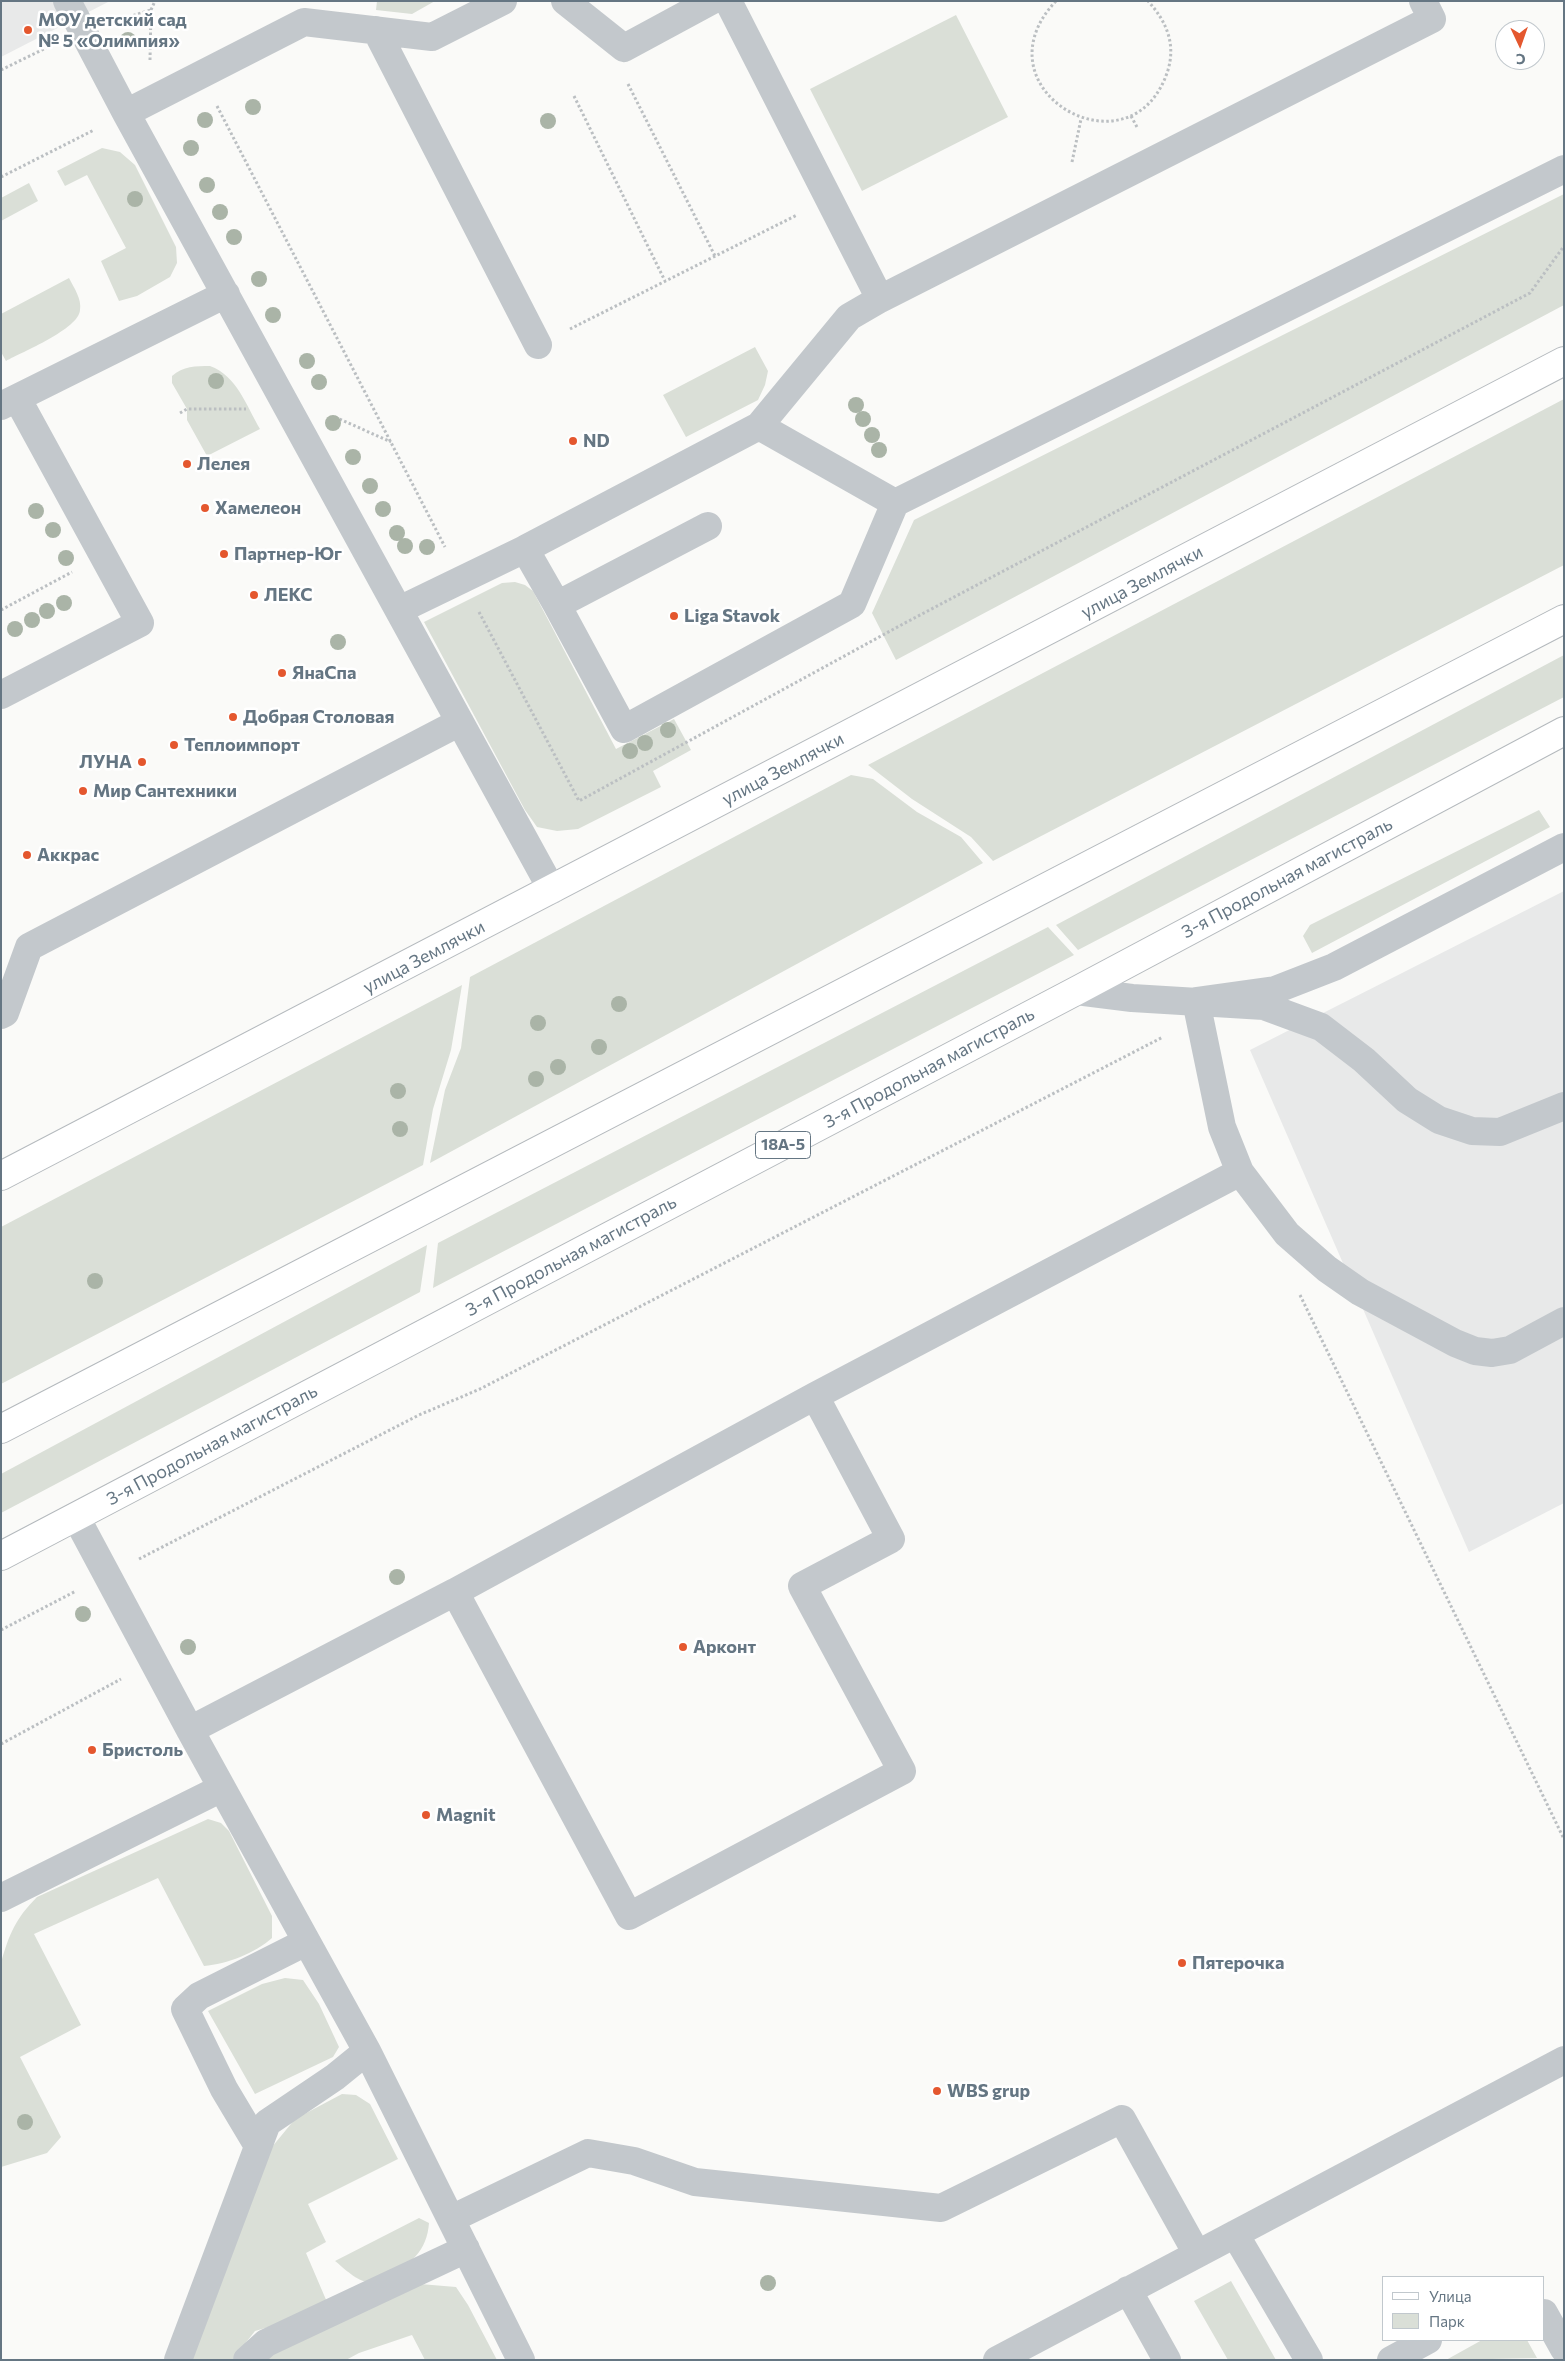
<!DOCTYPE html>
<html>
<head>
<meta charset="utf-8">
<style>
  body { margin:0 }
  #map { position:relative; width:1565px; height:2361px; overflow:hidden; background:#fafaf8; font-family:Commissioner,sans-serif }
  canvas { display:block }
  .frame { position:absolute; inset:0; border:2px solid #657683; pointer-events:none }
  .legend { position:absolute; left:1382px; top:2276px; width:162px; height:65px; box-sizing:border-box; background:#fff; border:1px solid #c1c8cd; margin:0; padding:6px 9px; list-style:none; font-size:15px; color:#657683 }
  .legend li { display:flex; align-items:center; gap:10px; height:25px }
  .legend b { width:25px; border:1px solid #c1c8cd }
  .north { position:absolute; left:1495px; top:20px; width:50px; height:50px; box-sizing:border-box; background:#fff; border:1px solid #c1c8cd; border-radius:50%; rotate:177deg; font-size:14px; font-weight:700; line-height:20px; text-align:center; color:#657683 }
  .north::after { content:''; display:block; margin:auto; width:18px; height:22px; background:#e4572e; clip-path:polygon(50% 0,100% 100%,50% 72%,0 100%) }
</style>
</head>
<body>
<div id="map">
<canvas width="1565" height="2361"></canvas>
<div class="frame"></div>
<ul class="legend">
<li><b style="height:6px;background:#fff"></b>Улица</li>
<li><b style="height:14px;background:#dadfd7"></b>Парк</li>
</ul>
<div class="north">С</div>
</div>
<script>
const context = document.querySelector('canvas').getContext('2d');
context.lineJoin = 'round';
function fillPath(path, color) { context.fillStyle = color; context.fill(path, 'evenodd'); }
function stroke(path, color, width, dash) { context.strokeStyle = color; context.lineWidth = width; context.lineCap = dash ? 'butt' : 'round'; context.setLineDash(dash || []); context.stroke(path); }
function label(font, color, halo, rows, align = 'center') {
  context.font = font + ' Commissioner,sans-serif'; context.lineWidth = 5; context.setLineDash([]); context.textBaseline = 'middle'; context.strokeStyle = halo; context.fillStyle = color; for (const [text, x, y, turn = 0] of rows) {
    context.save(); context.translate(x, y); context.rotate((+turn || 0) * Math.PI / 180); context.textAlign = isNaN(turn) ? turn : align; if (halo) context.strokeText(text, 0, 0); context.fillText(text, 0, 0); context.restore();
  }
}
const built = new Path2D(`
  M 1,1 L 110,1 L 1,57 Z
  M 1564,891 L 1564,1503 L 1469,1552 L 1250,1050 Z`);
const green = new Path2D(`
  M 377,1 L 435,1 L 412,14 L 376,10 Z
  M 956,15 L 1008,117 L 862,191 L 810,89 Z
  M 102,148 L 120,152 L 135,165 L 176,247 L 177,263 L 170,277 L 137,296 L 119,301 L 101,261 L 126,248 L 87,175 L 65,186 L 57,171 Z
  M 29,183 L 38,201 L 1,221 L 1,198 Z
  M 1564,194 L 1564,305 L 896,660 L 872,613 L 914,520 Z
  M 69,278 C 74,288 82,299 80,310 C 79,329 22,352 6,361 L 1,352 L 1,314 Z
  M 755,347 L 768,371 L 765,385 L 758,400 L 686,437 L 663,395 Z
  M 210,366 C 237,376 246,405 260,429 L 207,456 L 187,420 L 187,409 L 172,383 L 172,376 C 183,366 196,366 210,366 Z
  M 1564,399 L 1564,565 L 993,861 L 971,837 L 912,799 L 868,765 Z
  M 515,582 L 525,585 L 533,591 L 616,749 L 674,719 L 691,750 L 653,771 L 661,787 L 578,829 L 557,831 L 537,827 L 525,810 L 424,622 L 502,583 Z
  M 1564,655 L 1564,697 L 1078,950 L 1056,925 Z
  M 851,775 L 873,779 L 917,812 L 961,837 L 983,863 L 430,1163 L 445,1090 L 461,1048 L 470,977 Z
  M 1539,810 L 1550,827 L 1312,953 L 1303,936 L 1310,925 Z
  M 1048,927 L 1074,955 L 433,1288 L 438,1243 Z
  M 462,985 L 451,1050 L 433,1109 L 423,1165 L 1,1384 L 1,1227 Z
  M 427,1245 L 420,1292 L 1,1513 L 1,1474 Z
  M 208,1819 L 221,1823 L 229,1831 L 272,1916 L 272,1938 C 255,1953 227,1964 204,1966 L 158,1878 L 34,1934 L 81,2025 L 20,2057 L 61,2137 L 47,2153 L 1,2167 L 1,1963 C 9,1934 16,1918 37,1897 Z
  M 285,1978 L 303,1980 L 319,2004 L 339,2047 L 333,2057 L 255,2094 L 208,2011 L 262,1984 Z
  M 342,2094 L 356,2095 L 370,2104 L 398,2159 L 308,2204 L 326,2242 L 306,2253 L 327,2302 L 293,2320 L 255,2331 L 232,2360 L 191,2360 L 267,2153 L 295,2119 Z
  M 419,2218 L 429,2223 C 427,2251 410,2266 385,2276 C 381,2278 375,2281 371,2282 C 358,2283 344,2268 335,2261 Z
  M 1231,2281 L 1276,2360 L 1228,2360 L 1194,2301 Z
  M 420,2284 L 456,2287 L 468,2305 L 497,2360 L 425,2360 L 412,2335 L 359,2353 L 346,2360 L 264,2360 L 268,2356 Z
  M 1482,2340 L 1527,2340 L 1537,2358 L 1446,2360 Z`);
const path = new Path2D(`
  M 1056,1 C 972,90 1133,181 1168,70 C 1176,43 1166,21 1148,1
  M 119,20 L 151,10
  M 150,60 L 151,10 L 155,1
  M 1,70 L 50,46
  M 628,84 L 715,256
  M 574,96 L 665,281
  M 217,106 L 445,547
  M 1131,116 L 1138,129
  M 1072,162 L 1081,119
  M 1,177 L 94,130
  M 570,329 L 797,215
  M 180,413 L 187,409 L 246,409
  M 335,417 L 391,442
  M 1,610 L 72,572
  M 479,612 L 579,801 L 903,624 L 1530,293 L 1564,246
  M 1300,1295 L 1564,1839
  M 139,1559 L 419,1415 L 480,1389 L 1163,1037
  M 1,1630 L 76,1591
  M 1,1744 L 121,1679`);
const minor = new Path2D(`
  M 67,1 L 126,113 L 552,890
  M 565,1 L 624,48 L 711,1
  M 728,1 L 880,299 L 1432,19 L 1423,1
  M 376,30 L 538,345
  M 126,113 L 304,22 L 432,37 L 503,1
  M 1,406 L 226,294
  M 759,426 L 849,317 L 880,299
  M 708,526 L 557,605 L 624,729 L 852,604 L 895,503
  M 525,549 L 557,605
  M 399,610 L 525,549 L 759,426 L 895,503 L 1564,169
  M 1,695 L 140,623 L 17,398
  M 1564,847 L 1334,967 L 1275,990 L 1196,1001 L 1222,1127 L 1240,1172 L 1287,1234 L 1327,1269 L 1360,1292 L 1455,1343 L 1475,1351 L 1492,1353 L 1510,1350 L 1564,1321
  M 1076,991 L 1132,998 L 1264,1006 L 1321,1027 L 1364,1060 L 1407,1100 L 1439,1120 L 1472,1131 L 1500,1132 L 1564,1106
  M 1,1015 L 5,1013 L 29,947 L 460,722
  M 815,1396 L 891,1539 L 802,1586 L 902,1771 L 629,1916 L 455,1592 L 815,1396 L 1240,1172
  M 76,1517 L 190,1730 L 367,2051 L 335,2077 L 267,2123 L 178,2360
  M 190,1730 L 455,1592
  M 1,1898 L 222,1788
  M 367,2051 L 521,2360
  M 258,2146 L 224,2089 L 185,2009 L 199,1996 L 306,1942
  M 451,2219 L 588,2153 L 634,2161 L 695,2182 L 941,2208 L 1122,2119 L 1197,2254
  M 1235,2234 L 1309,2360
  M 1128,2290 L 1167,2360
  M 1544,2313 L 1564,2349
  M 247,2360 L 266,2343 L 466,2249
  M 997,2360 L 1564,2060
  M 1391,2360 L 1428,2340`);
const major = new Path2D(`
  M 1,1176 L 1564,361`);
const highway = new Path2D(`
  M 1,1429 L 1564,619
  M 1,1556 L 1076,991 L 1564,731`);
const trees = [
  [128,40],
  [253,107],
  [205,120],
  [548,121],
  [191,148],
  [207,185],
  [135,199],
  [220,212],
  [234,237],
  [259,279],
  [273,315],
  [307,361],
  [216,381],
  [319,382],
  [856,405],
  [863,419],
  [333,423],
  [872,435],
  [879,450],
  [353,457],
  [370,486],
  [383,509],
  [36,511],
  [53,530],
  [397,533],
  [405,546],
  [427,547],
  [66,558],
  [64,603],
  [47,611],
  [32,620],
  [15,629],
  [338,642],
  [668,730],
  [645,743],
  [630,751],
  [619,1004],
  [538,1023],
  [599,1047],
  [558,1067],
  [536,1079],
  [398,1091],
  [400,1129],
  [95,1281],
  [397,1577],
  [83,1614],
  [188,1647],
  [25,2122],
  [768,2283]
];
const markers = [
  [28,30,5,"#e4572e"],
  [573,441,5,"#e4572e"],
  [187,464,5,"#e4572e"],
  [205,508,5,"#e4572e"],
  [224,554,5,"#e4572e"],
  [254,595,5,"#e4572e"],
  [674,616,5,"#e4572e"],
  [282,673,5,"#e4572e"],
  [233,717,5,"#e4572e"],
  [174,745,5,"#e4572e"],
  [142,762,5,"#e4572e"],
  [83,791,5,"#e4572e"],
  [27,855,5,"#e4572e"],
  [683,1647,5,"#e4572e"],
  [92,1750,5,"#e4572e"],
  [426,1815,5,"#e4572e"],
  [1182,1963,5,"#e4572e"],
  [937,2091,5,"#e4572e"]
];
const shields = [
  [783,1145,55]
];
const shieldNames = [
  ["18А-5",783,1145]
];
const poiNames = [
  ["МОУ детский сад",38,20],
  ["№ 5 «Олимпия»",38,41],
  ["ND",583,441],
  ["Лелея",197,464],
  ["Хамелеон",215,508],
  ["Партнер-Юг",234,554],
  ["ЛЕКС",264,595],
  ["Liga Stavok",684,616],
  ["ЯнаСпа",292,673],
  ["Добрая Столовая",243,717],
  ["Теплоимпорт",184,745],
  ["ЛУНА",132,762,"right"],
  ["Мир Сантехники",93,791],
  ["Аккрас",37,855],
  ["Арконт",693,1647],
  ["Бристоль",102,1750],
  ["Magnit",436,1815],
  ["Пятерочка",1192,1963],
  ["WBS grup",947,2091]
];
const streetNames = [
  ["улица Землячки",1142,582,-28],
  ["улица Землячки",783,769,-28],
  ["3-я Продольная магистраль",1287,878,-28],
  ["улица Землячки",424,957,-28],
  ["3-я Продольная магистраль",929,1068,-28],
  ["3-я Продольная магистраль",571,1256,-28],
  ["3-я Продольная магистраль",212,1445,-28]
];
fillPath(built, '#e8e9e9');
fillPath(green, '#dadfd7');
stroke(major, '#b5babe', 30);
stroke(highway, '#b4b9bd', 30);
stroke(path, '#bbbfc2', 3, [2.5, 2.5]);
stroke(minor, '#c3c8cc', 28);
stroke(major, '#fff', 28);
stroke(highway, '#fff', 28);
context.fillStyle = '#aab4a7';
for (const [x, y] of trees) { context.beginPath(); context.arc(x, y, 8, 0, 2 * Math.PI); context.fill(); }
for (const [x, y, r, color] of markers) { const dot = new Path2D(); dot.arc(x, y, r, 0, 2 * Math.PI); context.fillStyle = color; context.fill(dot); stroke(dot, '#fff', 2); }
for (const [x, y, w] of shields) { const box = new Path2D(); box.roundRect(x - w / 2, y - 13.5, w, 27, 4); context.fillStyle = '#fff'; context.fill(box); stroke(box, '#657683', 1); }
label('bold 16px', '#657683', null, shieldNames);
label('bold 18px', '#657683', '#fff', poiNames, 'left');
label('18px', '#657683', '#fff', streetNames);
</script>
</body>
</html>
